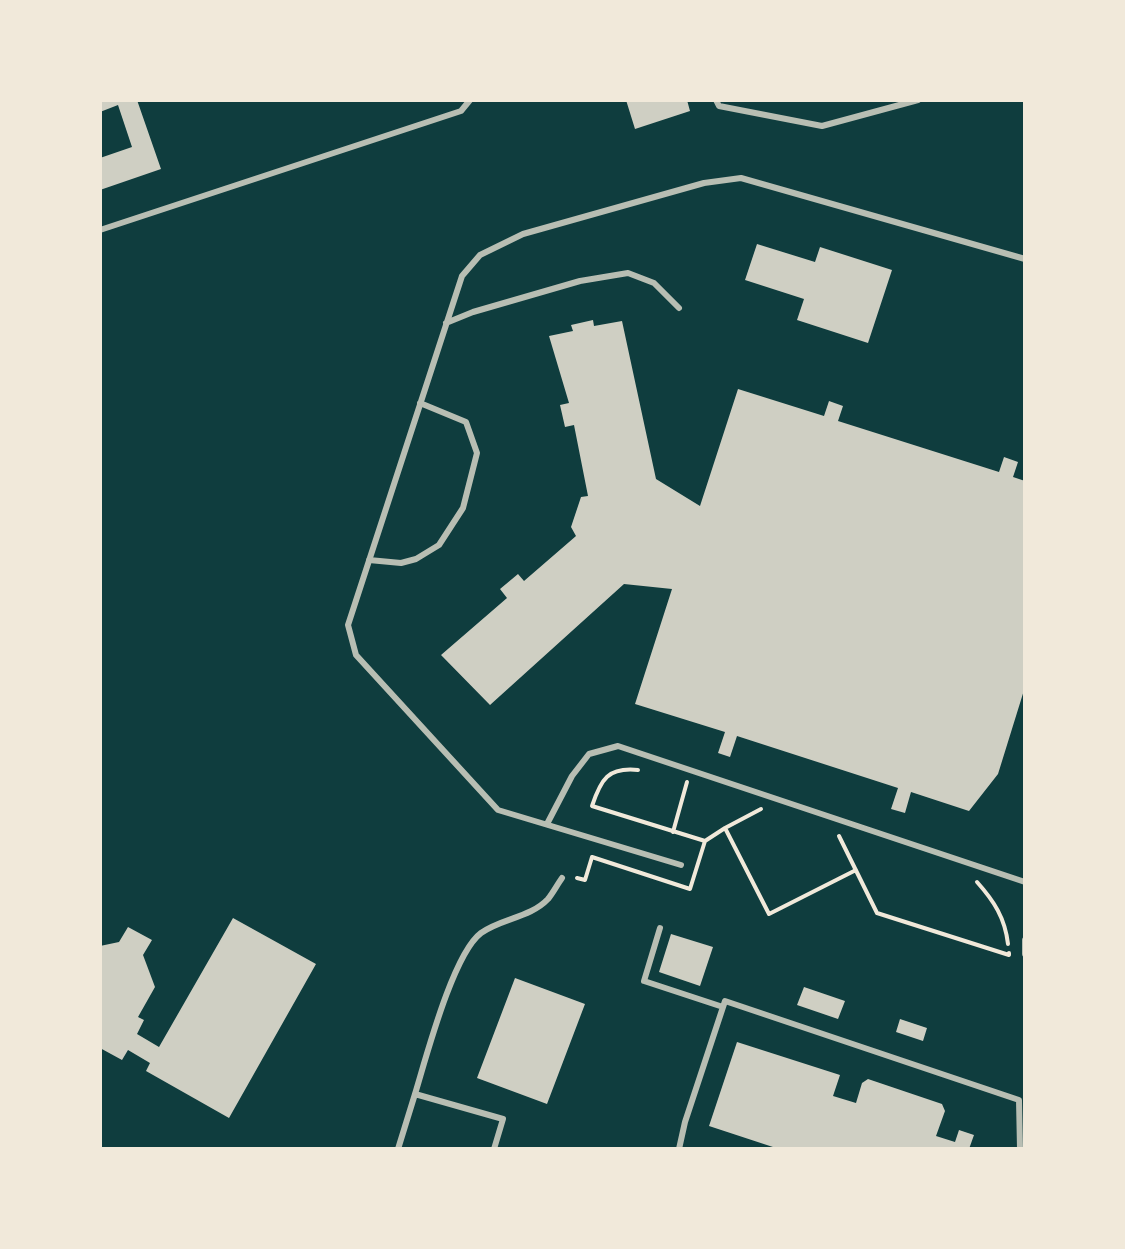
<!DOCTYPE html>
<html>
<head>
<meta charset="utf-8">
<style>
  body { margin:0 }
  #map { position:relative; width:1125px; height:1249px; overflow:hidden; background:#0f3d3e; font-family:Arial,sans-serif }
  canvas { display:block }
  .frame { position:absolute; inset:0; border:102px solid #f1e9da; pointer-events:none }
</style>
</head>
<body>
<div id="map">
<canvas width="1125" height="1249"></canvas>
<div class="frame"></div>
</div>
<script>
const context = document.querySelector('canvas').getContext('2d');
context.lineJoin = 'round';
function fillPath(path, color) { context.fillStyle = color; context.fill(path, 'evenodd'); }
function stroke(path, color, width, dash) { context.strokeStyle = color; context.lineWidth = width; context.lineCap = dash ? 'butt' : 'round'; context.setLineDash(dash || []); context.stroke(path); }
const building = new Path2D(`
  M 100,100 L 137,100 L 161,169 L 100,190 L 100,158 L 132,147 L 118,105 L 100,112 Z
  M 626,100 L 687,100 L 690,111 L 635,129 Z
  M 757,244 L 815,262 L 820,247 L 892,270 L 868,343 L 797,320 L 804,299 L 745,280 Z
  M 593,320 L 594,326 L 622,321 L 656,479 L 700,506 L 738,389 L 824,416 L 829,401 L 843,406 L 838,421 L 999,472 L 1004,457 L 1018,462 L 1013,477 L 1025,481 L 1025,687 L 998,774 L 969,811 L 911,792 L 905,813 L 891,809 L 898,788 L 737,736 L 730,757 L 718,753 L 725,732 L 635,704 L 672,589 L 624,584 L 490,705 L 441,655 L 507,598 L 500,589 L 518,574 L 524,581 L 576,536 L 571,527 L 581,497 L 588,496 L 574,425 L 565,427 L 560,405 L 569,403 L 549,336 L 573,331 L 571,325 Z
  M 233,918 L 316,964 L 229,1118 L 146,1071 L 150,1063 L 128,1050 L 122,1060 L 100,1048 L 100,946 L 119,942 L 128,927 L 152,940 L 143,955 L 155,987 L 138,1017 L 144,1020 L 137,1034 L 159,1047 Z
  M 671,934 L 713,947 L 700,986 L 659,972 Z
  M 515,978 L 585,1004 L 547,1104 L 477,1078 Z
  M 804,987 L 845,1001 L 838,1019 L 797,1005 Z
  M 900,1019 L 927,1028 L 923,1041 L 896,1032 Z
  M 737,1042 L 840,1075 L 833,1096 L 856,1103 L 862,1083 L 868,1079 L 942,1104 L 945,1111 L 936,1136 L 955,1142 L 959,1130 L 974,1135 L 969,1149 L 779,1149 L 709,1126 Z`);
const path = new Path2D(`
  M 638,770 C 608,767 601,779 592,806 L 705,841
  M 725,828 L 769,914 L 856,870
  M 673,832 L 687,782
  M 839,836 L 877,913 L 1009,955 L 1009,953
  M 577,878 L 585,880 L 592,857 L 690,889 L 705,841 L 725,828 L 761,809
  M 977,882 C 994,901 1005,918 1008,944`);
const service = new Path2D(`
  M 716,100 L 719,106 L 822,126 L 918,100
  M 100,230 L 461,111 L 470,100
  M 446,323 L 473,312 L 580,281 L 628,273 L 654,283 L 679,308
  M 369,560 L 401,563 L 416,559 L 439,545 L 463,508 L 477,453 L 466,422 L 420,403
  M 547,824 L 572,776 L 589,754 L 618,746 L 1025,882
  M 681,865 L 498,810 L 356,655 L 348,625 L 462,276 L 480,255 L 523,234 L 704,183 L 741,178 L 1025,259
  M 660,928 L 644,981 L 723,1007
  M 1025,940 L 1025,954
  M 415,1094 C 426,1058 453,954 481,933 C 502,918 530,918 548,899 C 553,893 557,885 562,878
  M 398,1149 L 415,1094 L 503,1119 L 494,1149
  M 679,1149 L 685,1122 L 725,1001 L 1019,1100 L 1020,1149`);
fillPath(building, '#cfcfc3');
stroke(path, '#f1e9da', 4);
stroke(service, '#b8beb3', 6);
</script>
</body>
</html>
